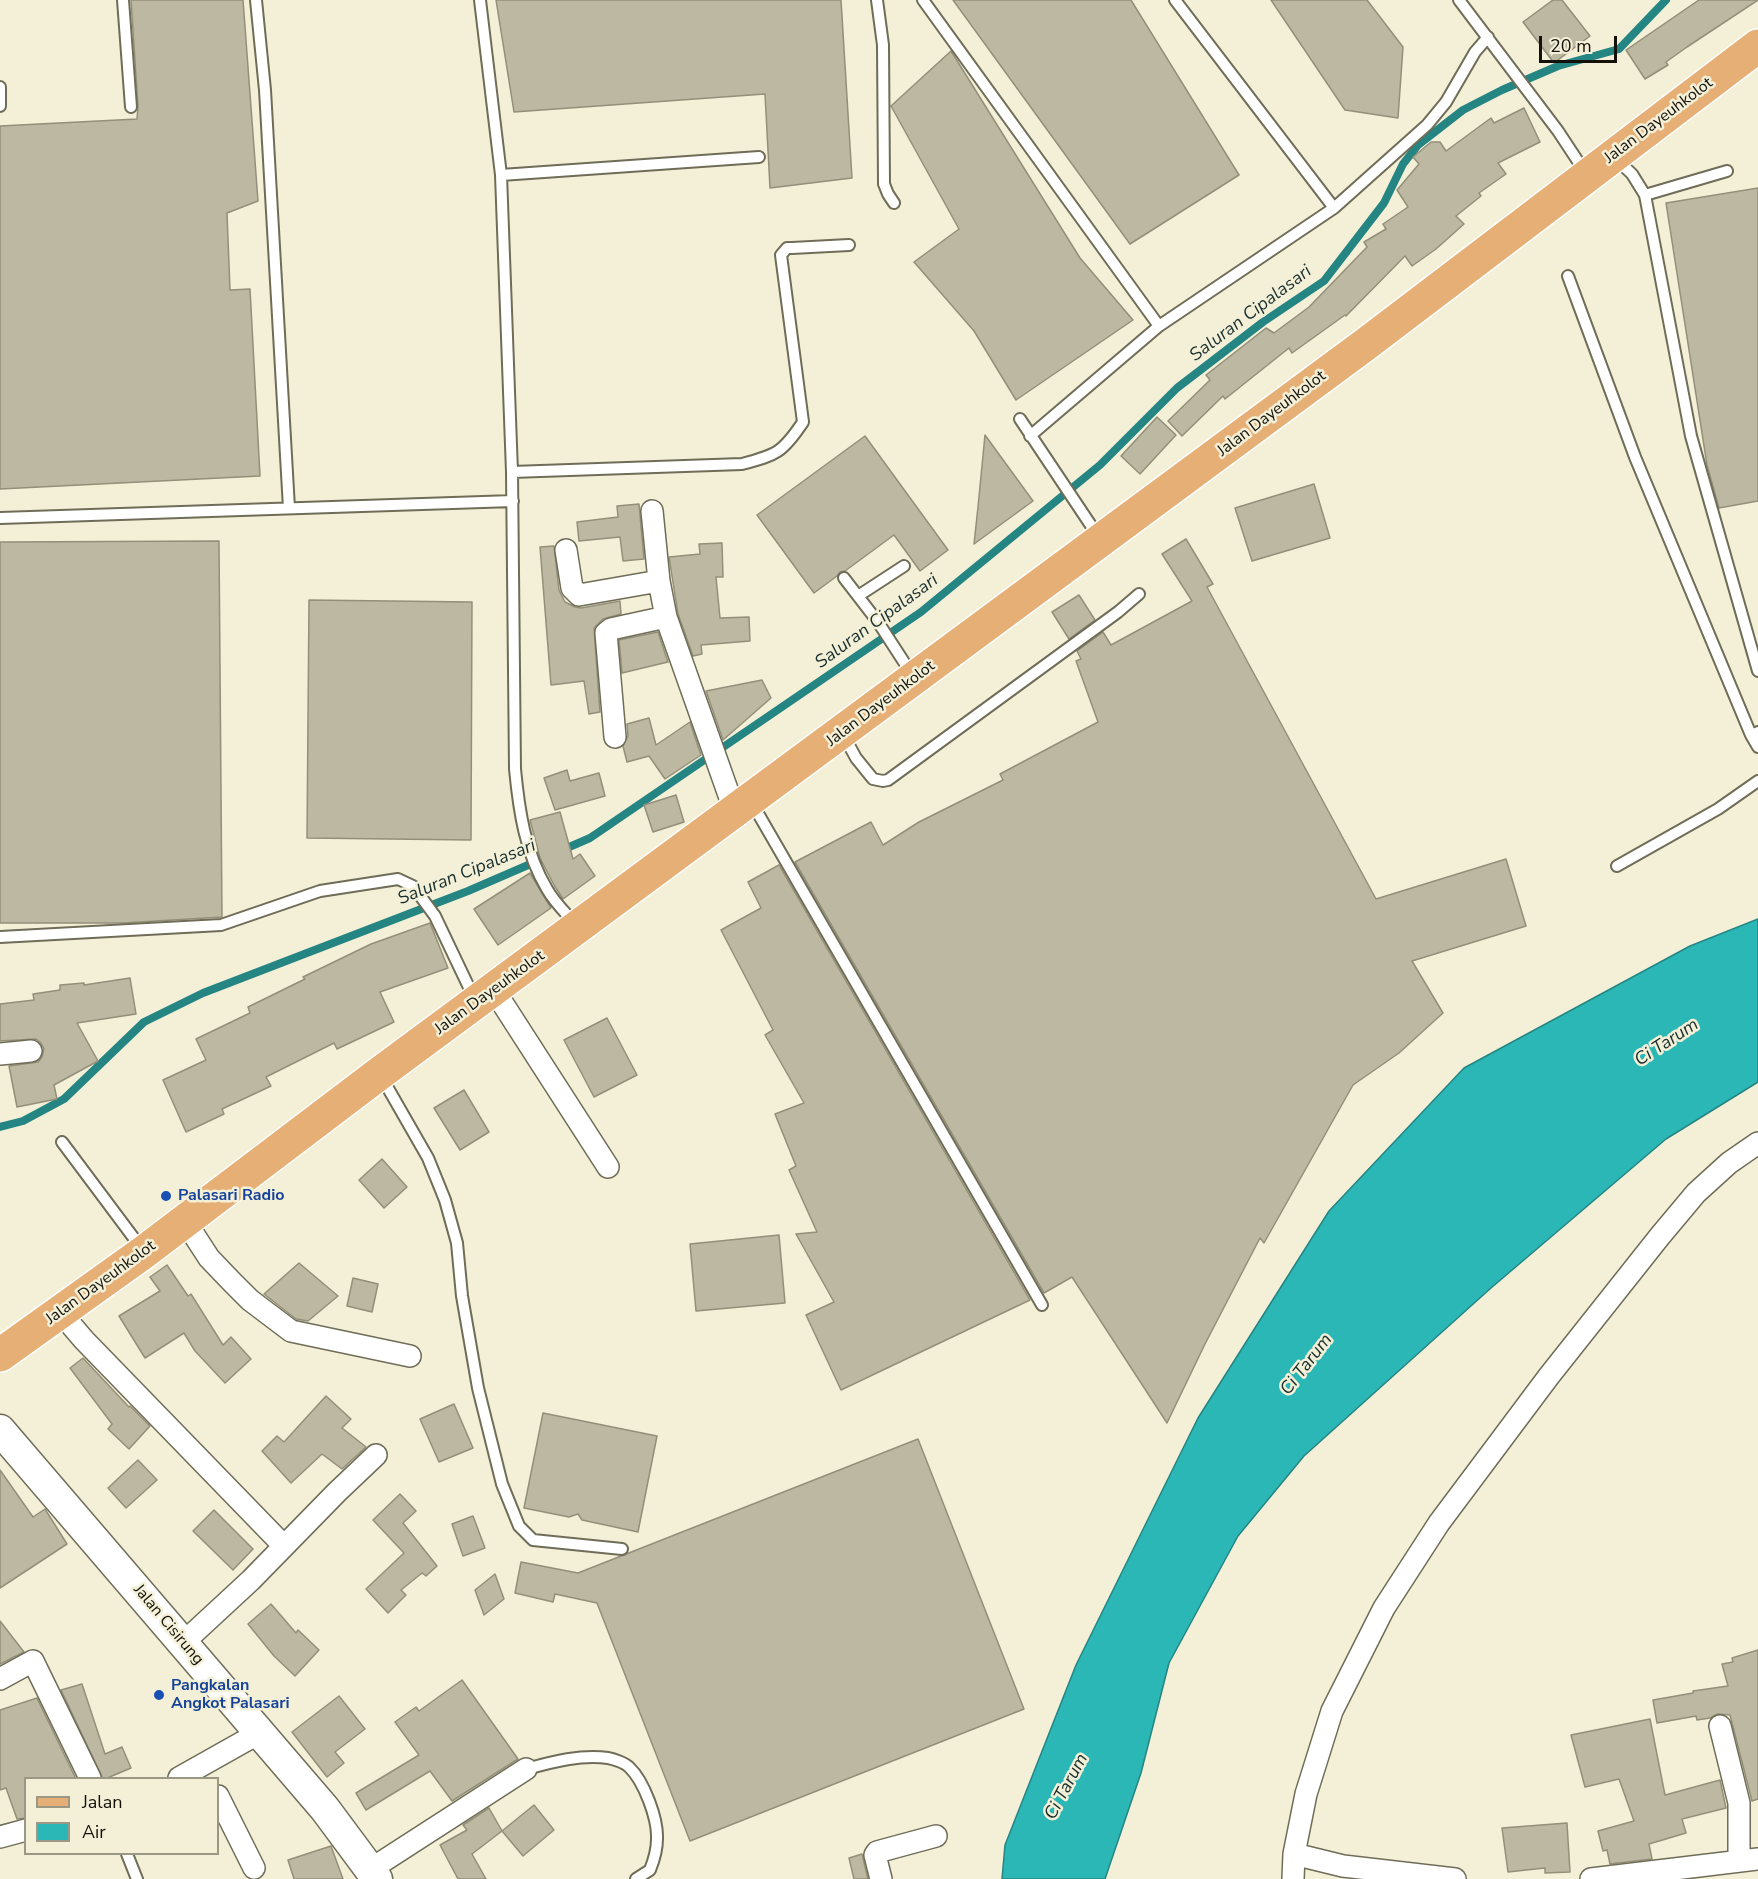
<!DOCTYPE html>
<html>
<head>
<meta charset="utf-8">
<style>
  body { margin:0 }
  #map { position:relative; width:1758px; height:1879px; overflow:hidden; background:#f4f0d8; font-family:"Nunito Sans",sans-serif }
  canvas { display:block }
  .legend { position:absolute; left:24px; top:1777px; width:195px; height:78px; box-sizing:border-box; background:#f4f0d8; border:2px solid #9a9785; margin:0; padding:8px 10px; list-style:none; font-size:18px; color:#131109 }
  .legend li { display:flex; align-items:center; gap:12px; height:30px }
  .legend b { width:30px; border:2px solid #9a9785 }
  .scale { position:absolute; left:1539px; top:36px; width:78px; height:27px; box-sizing:border-box; border:3px solid #131109; border-top:0; padding-left:8px; font-size:18px; line-height:21px; white-space:nowrap; color:#131109; -webkit-text-stroke:4px #f4f0d8; paint-order:stroke }
</style>
</head>
<body>
<div id="map">
<canvas width="1758" height="1879"></canvas>
<ul class="legend">
<li><b style="height:8px;background:#e6af75"></b>Jalan</li>
<li><b style="height:16px;background:#2cb7b7"></b>Air</li>
</ul>
<div class="scale">20 m</div>
</div>
<script>
const context = document.querySelector('canvas').getContext('2d');
context.lineJoin = 'round';
function fillPath(path, color) { context.fillStyle = color; context.fill(path, 'evenodd'); }
function stroke(path, color, width, dash) { context.strokeStyle = color; context.lineWidth = width; context.lineCap = dash ? 'butt' : 'round'; context.setLineDash(dash || []); context.stroke(path); }
function label(font, color, halo, rows, align = 'center') {
  context.font = font + ' "Nunito Sans",sans-serif'; context.lineWidth = 5; context.setLineDash([]); context.textBaseline = 'middle'; context.strokeStyle = halo; context.fillStyle = color; for (const [text, x, y, turn = 0] of rows) {
    context.save(); context.translate(x, y); context.rotate((+turn || 0) * Math.PI / 180); context.textAlign = isNaN(turn) ? turn : align; if (halo) context.strokeText(text, 0, 0); context.fillText(text, 0, 0); context.restore();
  }
}
const water = new Path2D(`
  M 1758,919 L 1758,1082 L 1666,1139 L 1491,1288 L 1304,1456 L 1238,1536 L 1169,1663 L 1141,1773 L 1105,1879 L 1002,1879 L 1005,1845 L 1076,1665 L 1198,1418 L 1329,1211 L 1464,1068 L 1690,946 Z`);
const stream = new Path2D(`
  M 560,851 L 590,838 L 921,612 L 1100,465 L 1177,388 L 1263,322 L 1324,281 L 1384,203 L 1403,164 L 1418,145 L 1463,110 L 1502,90 L 1558,66 L 1619,49 L 1666,0
  M 0,1127 L 23,1121 L 64,1099 L 144,1022 L 203,993 L 468,891 L 549,856`);
const building = new Path2D(`
  M 131,0 L 243,0 L 258,201 L 227,213 L 230,290 L 250,289 L 260,476 L 0,489 L 0,126 L 137,119 L 138,106 Z
  M 496,0 L 841,0 L 852,178 L 770,188 L 765,94 L 514,112 Z
  M 953,0 L 1131,0 L 1239,175 L 1130,244 Z
  M 1271,0 L 1367,0 L 1403,47 L 1398,118 L 1345,110 Z
  M 1553,0 L 1562,0 L 1590,36 L 1554,63 L 1523,22 Z
  M 1699,0 L 1758,0 L 1687,47 L 1666,62 L 1668,65 L 1645,79 L 1626,50 Z
  M 951,51 L 1080,258 L 1133,320 L 1016,400 L 974,331 L 914,262 L 959,229 L 891,106 Z
  M 1524,108 L 1540,142 L 1498,163 L 1506,174 L 1479,193 L 1481,196 L 1456,216 L 1464,224 L 1436,249 L 1412,266 L 1405,256 L 1346,316 L 1345,315 L 1292,353 L 1289,348 L 1225,399 L 1223,396 L 1182,436 L 1168,421 L 1210,380 L 1206,375 L 1266,328 L 1274,333 L 1309,307 L 1367,247 L 1364,242 L 1386,229 L 1383,224 L 1408,207 L 1397,190 L 1419,164 L 1413,157 L 1431,142 L 1440,142 L 1446,151 L 1491,118 L 1494,123 Z
  M 1758,188 L 1758,501 L 1719,508 L 1707,465 L 1666,203 Z
  M 1157,417 L 1176,435 L 1140,474 L 1121,456 Z
  M 985,435 L 1033,501 L 974,544 L 978,507 Z
  M 865,436 L 948,550 L 920,571 L 894,535 L 845,571 L 840,572 L 837,576 L 814,593 L 757,515 Z
  M 1314,484 L 1330,538 L 1252,561 L 1235,508 Z
  M 639,504 L 644,559 L 623,561 L 620,537 L 579,541 L 577,522 L 618,517 L 617,506 Z
  M 1186,539 L 1213,584 L 1207,587 L 1376,899 L 1506,859 L 1526,926 L 1412,961 L 1443,1013 L 1399,1053 L 1353,1085 L 1264,1243 L 1260,1238 L 1205,1344 L 1167,1423 L 1072,1277 L 1044,1293 L 795,862 L 871,822 L 883,845 L 919,822 L 1003,780 L 1000,774 L 1098,722 L 1076,661 L 1081,659 L 1077,651 L 1103,632 L 1111,645 L 1192,601 L 1162,554 Z
  M 219,541 L 222,917 L 123,923 L 0,923 L 0,542 Z
  M 722,543 L 723,577 L 716,577 L 720,618 L 749,617 L 750,641 L 701,645 L 702,654 L 693,656 L 678,614 L 669,557 L 700,554 L 699,544 Z
  M 554,546 L 559,590 L 565,602 L 575,607 L 581,608 L 620,601 L 621,614 L 603,619 L 594,628 L 600,712 L 589,714 L 584,681 L 551,685 L 540,547 Z
  M 1079,595 L 1095,620 L 1069,639 L 1052,612 Z
  M 309,600 L 472,602 L 471,840 L 307,838 Z
  M 658,632 L 668,662 L 622,673 L 619,640 Z
  M 762,680 L 771,698 L 723,740 L 706,691 Z
  M 649,718 L 656,745 L 690,722 L 701,755 L 665,779 L 649,756 L 627,762 L 623,746 L 628,736 L 627,724 Z
  M 567,770 L 570,781 L 599,773 L 605,796 L 555,810 L 544,778 Z
  M 676,795 L 684,822 L 653,832 L 644,805 Z
  M 560,812 L 573,859 L 580,854 L 595,876 L 563,899 L 554,885 L 540,858 L 530,820 Z
  M 779,865 L 1030,1300 L 841,1390 L 806,1315 L 834,1302 L 796,1234 L 817,1232 L 789,1170 L 796,1166 L 775,1114 L 804,1103 L 765,1035 L 773,1030 L 721,930 L 761,908 L 748,882 Z
  M 530,873 L 551,908 L 498,945 L 474,909 Z
  M 430,923 L 448,968 L 380,992 L 394,1022 L 337,1049 L 334,1043 L 266,1077 L 271,1086 L 222,1109 L 224,1114 L 186,1132 L 163,1080 L 206,1060 L 196,1039 L 250,1013 L 248,1007 L 305,979 L 303,977 L 371,944 Z
  M 130,978 L 136,1014 L 77,1023 L 98,1061 L 54,1085 L 57,1099 L 17,1107 L 9,1066 L 38,1062 L 42,1057 L 44,1049 L 41,1043 L 36,1039 L 0,1041 L 0,1004 L 34,1000 L 33,994 L 60,990 L 60,985 L 84,983 L 84,985 Z
  M 607,1018 L 637,1075 L 594,1097 L 564,1040 Z
  M 464,1090 L 489,1132 L 460,1150 L 434,1108 Z
  M 382,1159 L 407,1187 L 384,1208 L 359,1180 Z
  M 779,1235 L 785,1303 L 696,1311 L 690,1244 Z
  M 299,1263 L 338,1296 L 308,1321 L 296,1319 L 264,1294 Z
  M 167,1265 L 188,1296 L 191,1294 L 223,1345 L 231,1337 L 251,1359 L 225,1383 L 195,1351 L 184,1333 L 145,1358 L 119,1316 L 160,1291 L 150,1277 Z
  M 353,1278 L 378,1284 L 372,1312 L 347,1306 Z
  M 83,1358 L 129,1407 L 130,1406 L 150,1426 L 129,1449 L 108,1429 L 112,1424 L 70,1368 Z
  M 326,1396 L 351,1419 L 342,1428 L 366,1447 L 342,1469 L 322,1454 L 291,1483 L 262,1451 L 277,1436 L 284,1442 Z
  M 454,1404 L 473,1448 L 439,1462 L 420,1419 Z
  M 543,1413 L 657,1436 L 638,1532 L 582,1520 L 578,1514 L 569,1517 L 524,1508 Z
  M 918,1439 L 1024,1709 L 690,1841 L 597,1603 L 555,1594 L 553,1602 L 515,1593 L 521,1562 L 578,1573 Z
  M 138,1460 L 157,1480 L 126,1508 L 108,1488 Z
  M 0,1470 L 33,1517 L 45,1509 L 67,1544 L 0,1588 Z
  M 400,1494 L 416,1511 L 403,1523 L 437,1566 L 426,1576 L 422,1573 L 401,1590 L 406,1595 L 388,1613 L 366,1589 L 404,1553 L 373,1520 Z
  M 214,1510 L 253,1549 L 233,1570 L 193,1531 Z
  M 473,1516 L 485,1548 L 463,1556 L 452,1524 Z
  M 495,1574 L 504,1599 L 484,1615 L 475,1590 Z
  M 271,1604 L 296,1633 L 298,1630 L 319,1650 L 295,1676 L 274,1656 L 248,1624 Z
  M 0,1621 L 24,1652 L 0,1664 Z
  M 1758,1650 L 1758,1799 L 1752,1801 L 1730,1715 L 1718,1714 L 1710,1718 L 1697,1720 L 1696,1716 L 1657,1723 L 1653,1700 L 1693,1693 L 1693,1691 L 1728,1686 L 1722,1664 L 1733,1662 L 1732,1658 Z
  M 462,1680 L 518,1759 L 452,1801 L 430,1771 L 366,1810 L 356,1793 L 419,1755 L 395,1722 L 416,1707 L 419,1711 Z
  M 82,1684 L 105,1754 L 122,1747 L 131,1768 L 105,1779 L 103,1779 L 61,1690 Z
  M 339,1696 L 365,1729 L 335,1752 L 344,1763 L 327,1777 L 292,1732 Z
  M 37,1698 L 76,1779 L 26,1779 L 26,1818 L 17,1819 L 6,1788 L 0,1790 L 0,1710 Z
  M 1650,1719 L 1665,1795 L 1720,1780 L 1726,1808 L 1682,1819 L 1686,1833 L 1649,1844 L 1652,1859 L 1610,1864 L 1607,1850 L 1603,1851 L 1598,1831 L 1634,1821 L 1619,1779 L 1585,1787 L 1571,1735 Z
  M 534,1805 L 554,1830 L 523,1856 L 502,1831 Z
  M 489,1808 L 502,1831 L 472,1854 L 486,1879 L 458,1879 L 440,1845 L 467,1830 L 463,1825 Z
  M 1567,1823 L 1570,1872 L 1545,1873 L 1545,1868 L 1508,1872 L 1502,1828 Z
  M 331,1846 L 343,1879 L 294,1879 L 288,1860 Z
  M 862,1854 L 868,1879 L 854,1879 L 849,1858 Z`);
const service = new Path2D(`
  M 123,0 L 131,107
  M 256,0 L 265,90 L 289,508
  M 480,0 L 501,175 L 512,472 L 515,769 C 519,811 525,852 547,889 C 554,902 566,913 576,925
  M 877,0 L 883,45 L 884,184 L 888,194 L 894,203
  M 923,0 L 1159,326
  M 1175,0 L 1334,208
  M 1459,0 L 1558,131 L 1585,172
  M 0,87 L 0,106
  M 1616,159 L 1632,174 L 1645,195 L 1691,436 L 1758,671
  M 501,175 L 759,157
  M 1645,195 L 1727,171
  M 1568,276 L 1635,457 L 1751,735 L 1758,732
  M 1020,419 L 1100,539
  M 1030,436 L 1159,326 L 1334,208 L 1427,125 L 1446,102 L 1475,52 L 1488,37
  M 512,472 L 742,464 C 777,455 783,452 803,422 L 781,255 L 787,248 L 792,248 L 849,245
  M 0,518 L 513,501
  M 844,578 L 878,622 L 913,676
  M 858,596 L 904,566
  M 1751,735 L 1758,747
  M 844,736 L 856,758 L 873,779 L 883,781 L 888,780 L 1118,612 L 1139,594
  M 752,803 L 1042,1305
  M 1617,866 L 1718,809 L 1758,781
  M 0,937 L 221,925 L 320,891 L 398,879 L 413,886 L 435,916 L 475,1000
  M 381,1076 L 428,1158 L 445,1200 L 457,1243 L 462,1296 L 478,1388 L 502,1484 L 519,1526 L 533,1540 L 622,1549
  M 62,1142 L 142,1249
  M 526,1769 C 552,1762 581,1754 608,1758 C 614,1759 625,1763 629,1767 C 644,1781 658,1819 657,1839 C 657,1850 654,1860 650,1870 L 636,1879
  M 127,1854 L 137,1879`);
const minor = new Path2D(`
  M 652,511 L 659,581 L 666,617 L 735,812
  M 566,550 L 572,588 L 579,595 L 659,581
  M 615,737 L 606,633 L 611,629 L 666,617
  M 494,990 L 608,1167
  M 0,1054 L 31,1051
  M 185,1221 L 209,1258 L 232,1282 L 250,1300 L 291,1331 L 410,1356
  M 61,1313 L 84,1340 L 284,1546
  M 184,1642 L 251,1580 L 337,1492 L 376,1455
  M 0,1679 L 33,1661 L 90,1778
  M 1720,1726 L 1739,1803 L 1739,1861
  M 179,1778 L 259,1733
  M 218,1796 L 254,1868
  M 0,1837 L 26,1830
  M 1294,1854 L 1343,1866 L 1455,1879
  M 371,1869 L 526,1769
  M 881,1879 L 875,1855 L 877,1852 L 936,1836
  M 1293,1879 L 1294,1854 L 1306,1794 L 1332,1711 L 1384,1608 L 1439,1523 L 1549,1376 L 1660,1236 L 1696,1193 L 1729,1163 L 1758,1143
  M 1591,1879 L 1758,1859`);
const secondary = new Path2D(`
  M 0,1430 L 325,1809 L 377,1879`);
const primary = new Path2D(`
  M 0,1355 L 144,1252 L 380,1073 L 1366,344 L 1758,46`);
const markers = [
  [166,1196,6,"#1a4fb4"],
  [159,1695,6,"#1a4fb4"]
];
const streetNames = [
  ["Jalan Dayeuhkolot",1659,121,-37],
  ["Jalan Dayeuhkolot",1272,414,-37],
  ["Jalan Dayeuhkolot",881,704,-37],
  ["Jalan Dayeuhkolot",490,993,-36],
  ["Jalan Dayeuhkolot",101,1283,-36],
  ["Jalan Cisirung",168,1625,50]
];
const transitNames = [
  ["Palasari Radio",178,1196],
  ["Pangkalan",171,1686],
  ["Angkot Palasari",171,1704]
];
const waterNames = [
  ["Saluran Cipalasari",1251,314,-37],
  ["Saluran Cipalasari",877,622,-36],
  ["Saluran Cipalasari",467,873,-22],
  ["Ci Tarum",1667,1043,-33],
  ["Ci Tarum",1307,1365,-52],
  ["Ci Tarum",1067,1787,-62]
];
fillPath(water, '#2cb7b7');
stroke(water, '#248583', 1.5);
stroke(stream, '#248583', 8);
fillPath(building, '#bcb8a1');
stroke(building, '#938f79', 1.5);
stroke(service, '#6f6c57', 14);
stroke(minor, '#6f6c57', 24);
stroke(secondary, '#6f6c57', 33);
stroke(primary, '#fff', 36);
stroke(service, '#fff', 10);
stroke(minor, '#fff', 21);
stroke(secondary, '#fff', 30);
stroke(primary, '#e6af75', 33);
for (const [x, y, r, color] of markers) { const dot = new Path2D(); dot.arc(x, y, r, 0, 2 * Math.PI); context.fillStyle = color; context.fill(dot); stroke(dot, '#f4f0d8', 2); }
label('16px', '#131109', '#f4f0d8', streetNames);
label('bold 16px', '#164399', '#f4f0d8', transitNames, 'left');
label('italic 18px', '#182f2f', '#f4f0d8', waterNames);
</script>
</body>
</html>
